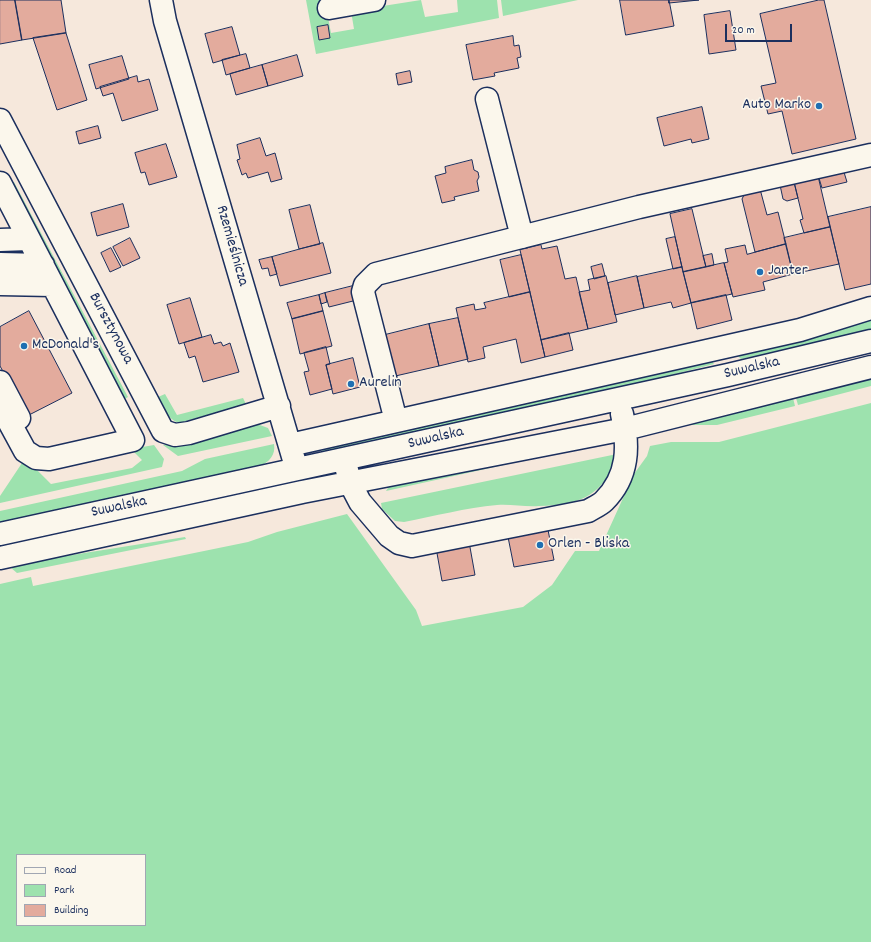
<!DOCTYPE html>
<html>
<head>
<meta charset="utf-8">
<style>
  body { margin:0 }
  #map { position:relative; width:871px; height:942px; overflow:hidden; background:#f6e8dc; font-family:Dekko,sans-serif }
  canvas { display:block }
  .legend { position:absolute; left:16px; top:854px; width:130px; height:72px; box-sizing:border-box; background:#fbf7ec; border:1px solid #a1a7b3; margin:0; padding:5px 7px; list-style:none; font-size:12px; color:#1b2f5e }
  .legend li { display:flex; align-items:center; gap:8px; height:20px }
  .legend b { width:20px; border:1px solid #a1a7b3 }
  .scale { position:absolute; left:725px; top:24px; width:67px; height:18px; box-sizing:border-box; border:2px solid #1b2f5e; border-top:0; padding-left:5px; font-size:12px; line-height:14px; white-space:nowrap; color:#1b2f5e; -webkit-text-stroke:3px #fbf7ec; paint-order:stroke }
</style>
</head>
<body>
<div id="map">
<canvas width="871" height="942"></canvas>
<ul class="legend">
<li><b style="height:5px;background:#fbf7ec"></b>Road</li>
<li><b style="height:11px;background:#9de2ae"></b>Park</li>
<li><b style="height:11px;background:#e3ab9d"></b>Building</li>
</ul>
<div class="scale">20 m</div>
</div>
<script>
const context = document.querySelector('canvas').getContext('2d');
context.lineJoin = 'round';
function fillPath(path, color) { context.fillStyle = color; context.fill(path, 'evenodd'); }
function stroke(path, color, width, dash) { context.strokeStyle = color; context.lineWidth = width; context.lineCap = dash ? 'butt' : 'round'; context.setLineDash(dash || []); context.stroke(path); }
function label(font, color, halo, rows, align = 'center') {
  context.font = font + ' Dekko,sans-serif'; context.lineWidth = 3; context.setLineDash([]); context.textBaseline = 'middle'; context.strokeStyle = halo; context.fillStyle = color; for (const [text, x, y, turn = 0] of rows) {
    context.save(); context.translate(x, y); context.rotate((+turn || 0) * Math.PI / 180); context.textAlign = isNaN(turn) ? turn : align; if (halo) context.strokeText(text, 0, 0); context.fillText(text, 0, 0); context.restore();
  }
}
const green = new Path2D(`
  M 306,0 L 337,0 L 325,2 L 331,33 L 354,29 L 351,11 L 421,0 L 425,17 L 458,12 L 457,0 L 497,0 L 499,18 L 316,54 Z
  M 501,0 L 578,0 L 503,16 Z
  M 11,182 L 14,182 L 128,397 L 123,400 Z
  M 871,315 L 871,333 L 741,359 L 736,354 Z
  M 710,359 L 714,364 L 613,390 L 324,453 L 320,447 Z
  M 871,378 L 871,386 L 798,405 L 796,398 Z
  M 165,394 L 177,415 L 243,398 L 246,404 L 179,423 C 167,419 164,408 158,397 Z
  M 793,398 L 795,406 L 717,425 L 687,425 Z
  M 871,403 L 871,942 L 0,942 L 0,584 L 31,577 L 33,586 L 248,542 L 277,532 L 347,514 L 416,610 L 422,626 L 523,607 L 552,585 L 575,551 L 599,551 L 634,474 L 647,456 L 650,446 L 671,442 L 719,442 ZM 17,855 L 145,855 L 145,925 L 17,925 Z
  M 257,424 L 268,428 L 272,436 L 178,456 L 163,445 L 195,443 Z
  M 274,444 C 276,455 269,462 259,467 L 0,525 L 0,511 L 182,471 L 205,459 Z
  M 154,445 L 164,459 L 162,467 L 0,503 L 0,496 L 22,463 L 29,468 L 36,469 L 51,484 L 132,468 L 142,460 L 131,449 Z
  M 594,445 L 386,491 L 391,483 Z
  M 617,454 C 605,495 581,505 539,506 C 525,507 511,504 497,505 C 466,508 434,516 404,522 L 395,521 L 382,509 L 381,503 Z
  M 185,537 L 186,539 L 17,573 L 10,567 L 34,561 Z`);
const building = new Path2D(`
  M 0,0 L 15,0 L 22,40 L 0,44 Z
  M 15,0 L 61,0 L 66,33 L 22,40 Z
  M 620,0 L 669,0 L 674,26 L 626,35 Z
  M 669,0 L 699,0 L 669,3 Z
  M 819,0 L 824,0 L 856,139 L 792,154 L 782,111 L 768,114 L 761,86 L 776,83 L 760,14 Z
  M 730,11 L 736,50 L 709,54 L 704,15 Z
  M 328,25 L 330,38 L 319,40 L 317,27 Z
  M 232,27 L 240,55 L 213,63 L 205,34 Z
  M 66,33 L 87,100 L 57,110 L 33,38 Z
  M 513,36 L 514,46 L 519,45 L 521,57 L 517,58 L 519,68 L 494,73 L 495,76 L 473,80 L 466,45 Z
  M 246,54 L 250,68 L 226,75 L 222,60 Z
  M 297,55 L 303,76 L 268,86 L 262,65 Z
  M 122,56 L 129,79 L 96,89 L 89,65 Z
  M 262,65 L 268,86 L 236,95 L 230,74 Z
  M 410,71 L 412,82 L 398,85 L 396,74 Z
  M 137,76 L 138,82 L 149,79 L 158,110 L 122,121 L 113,93 L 103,96 L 100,87 Z
  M 702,107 L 709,139 L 692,143 L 691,139 L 664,146 L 657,118 Z
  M 98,126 L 101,138 L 79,144 L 76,132 Z
  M 260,138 L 266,156 L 275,153 L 282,179 L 271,182 L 268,172 L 248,178 L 246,173 L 242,175 L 237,160 L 240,159 L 237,145 Z
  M 166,144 L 177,177 L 149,185 L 145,172 L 141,173 L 135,153 Z
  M 472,160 L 474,170 L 478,172 L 479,177 L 477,181 L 479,191 L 454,197 L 455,200 L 442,203 L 435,176 L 446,173 L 445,167 Z
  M 843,169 L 847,182 L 822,188 L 818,175 Z
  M 818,176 L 830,227 L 804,233 L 800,220 L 803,219 L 794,182 Z
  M 794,182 L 798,198 L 787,201 L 783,199 L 780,185 Z
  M 760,189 L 767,215 L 778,212 L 786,244 L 755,252 L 742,199 L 745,193 Z
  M 123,204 L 129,227 L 97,236 L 91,213 Z
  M 310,205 L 320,244 L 299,249 L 289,210 Z
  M 871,207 L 871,284 L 845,290 L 828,217 Z
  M 692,209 L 706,267 L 683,272 L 670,214 Z
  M 830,227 L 839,264 L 793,274 L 784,238 Z
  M 675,237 L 682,267 L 673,269 L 666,239 Z
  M 130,238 L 140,258 L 123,266 L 113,247 Z
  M 323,243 L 331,273 L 280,286 L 272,257 Z
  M 786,244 L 793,274 L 763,282 L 765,290 L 733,297 L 724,263 L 728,262 L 725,249 L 745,245 L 747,254 Z
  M 541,245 L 542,249 L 557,246 L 565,279 L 576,277 L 588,329 L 541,340 L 520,250 Z
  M 111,248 L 121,267 L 110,272 L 101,253 Z
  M 712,254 L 714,265 L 706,267 L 703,256 Z
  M 521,255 L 530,292 L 509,297 L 500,260 Z
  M 272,257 L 277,274 L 270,276 L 268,268 L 262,269 L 259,260 Z
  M 724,263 L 732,294 L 691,303 L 683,272 Z
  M 602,264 L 605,276 L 594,279 L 591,267 Z
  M 682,267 L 691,303 L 673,308 L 671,302 L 644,308 L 637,277 Z
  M 606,276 L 617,322 L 588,329 L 579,292 L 590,290 L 588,280 Z
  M 637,276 L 644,308 L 615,315 L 608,283 Z
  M 353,286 L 357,300 L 329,307 L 325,293 Z
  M 530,292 L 545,357 L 521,363 L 516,339 L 483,347 L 485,358 L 468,362 L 456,308 L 474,304 L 475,310 L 486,308 L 484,303 Z
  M 325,293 L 327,302 L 321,304 L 319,295 Z
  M 319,295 L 323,311 L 292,319 L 287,303 Z
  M 726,295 L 732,320 L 697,329 L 691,303 Z
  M 190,298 L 202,337 L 179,344 L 167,305 Z
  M 29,311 L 72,393 L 27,416 L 0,366 L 0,327 Z
  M 323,311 L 332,346 L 300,354 L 292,319 Z
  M 458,318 L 468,359 L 439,366 L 429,324 Z
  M 429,324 L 439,366 L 391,377 L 381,336 Z
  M 569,333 L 573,350 L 545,357 L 541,340 Z
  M 211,335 L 214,344 L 221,342 L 223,346 L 230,343 L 239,372 L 203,382 L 195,356 L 189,358 L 184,343 Z
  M 326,347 L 330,364 L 326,365 L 332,389 L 310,395 L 304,372 L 309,371 L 304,353 Z
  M 353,358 L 360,387 L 333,394 L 326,365 Z
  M 466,525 L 475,575 L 442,581 L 433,531 Z
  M 548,530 L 554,560 L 514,567 L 508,537 Z`);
const minor = new Path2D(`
  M 161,0 L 165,21 L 294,460
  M 329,8 L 374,0
  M 487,99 L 522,237
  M 0,120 L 163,431 L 175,435 L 189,433 L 279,406
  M 0,183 L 29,239
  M 0,240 L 29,239 L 133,440 L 49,459 L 36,458 L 25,451 L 0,405
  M 0,264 L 43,265
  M 0,284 L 52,285
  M 0,382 L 19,418
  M 396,421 L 363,292 L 365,285 L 376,274 L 639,207 L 871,155
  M 290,445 L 800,330 L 871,308
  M 347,470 L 350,483 L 360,502 L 389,536 L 399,543 L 412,546 L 588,511 C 593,508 600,505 604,501 C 629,476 629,446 622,414
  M 0,534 L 728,375 L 871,341
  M 0,558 L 302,492 L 625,429 L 871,367`);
const markers = [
  [819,106,4,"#1f6fb2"],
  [760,272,4,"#1f6fb2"],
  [24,346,4,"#1f6fb2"],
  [351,384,4,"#1f6fb2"],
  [540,545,4,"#1f6fb2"]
];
const poiNames = [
  ["Auto Marko",811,106,"right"],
  ["Janter",768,272],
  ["McDonald's",32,346],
  ["Aurelin",359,384],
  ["Orlen - Bliska",548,545]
];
const streetNames = [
  ["Rzemieślnicza",231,246,74],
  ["Bursztynowa",110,329,62],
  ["Suwalska",752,369,-13],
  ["Suwalska",436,439,-13],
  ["Suwalska",119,508,-12]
];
fillPath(green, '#9de2ae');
fillPath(building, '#e3ab9d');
stroke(building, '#1b2f5e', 1);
stroke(minor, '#1b2f5e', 25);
stroke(minor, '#fbf7ec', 22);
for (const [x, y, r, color] of markers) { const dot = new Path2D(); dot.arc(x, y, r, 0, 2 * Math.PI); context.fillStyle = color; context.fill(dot); stroke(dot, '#fbf7ec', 1.5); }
label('16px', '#1b2f5e', '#fbf7ec', poiNames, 'left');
label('16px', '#1b2f5e', '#fbf7ec', streetNames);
</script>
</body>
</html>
